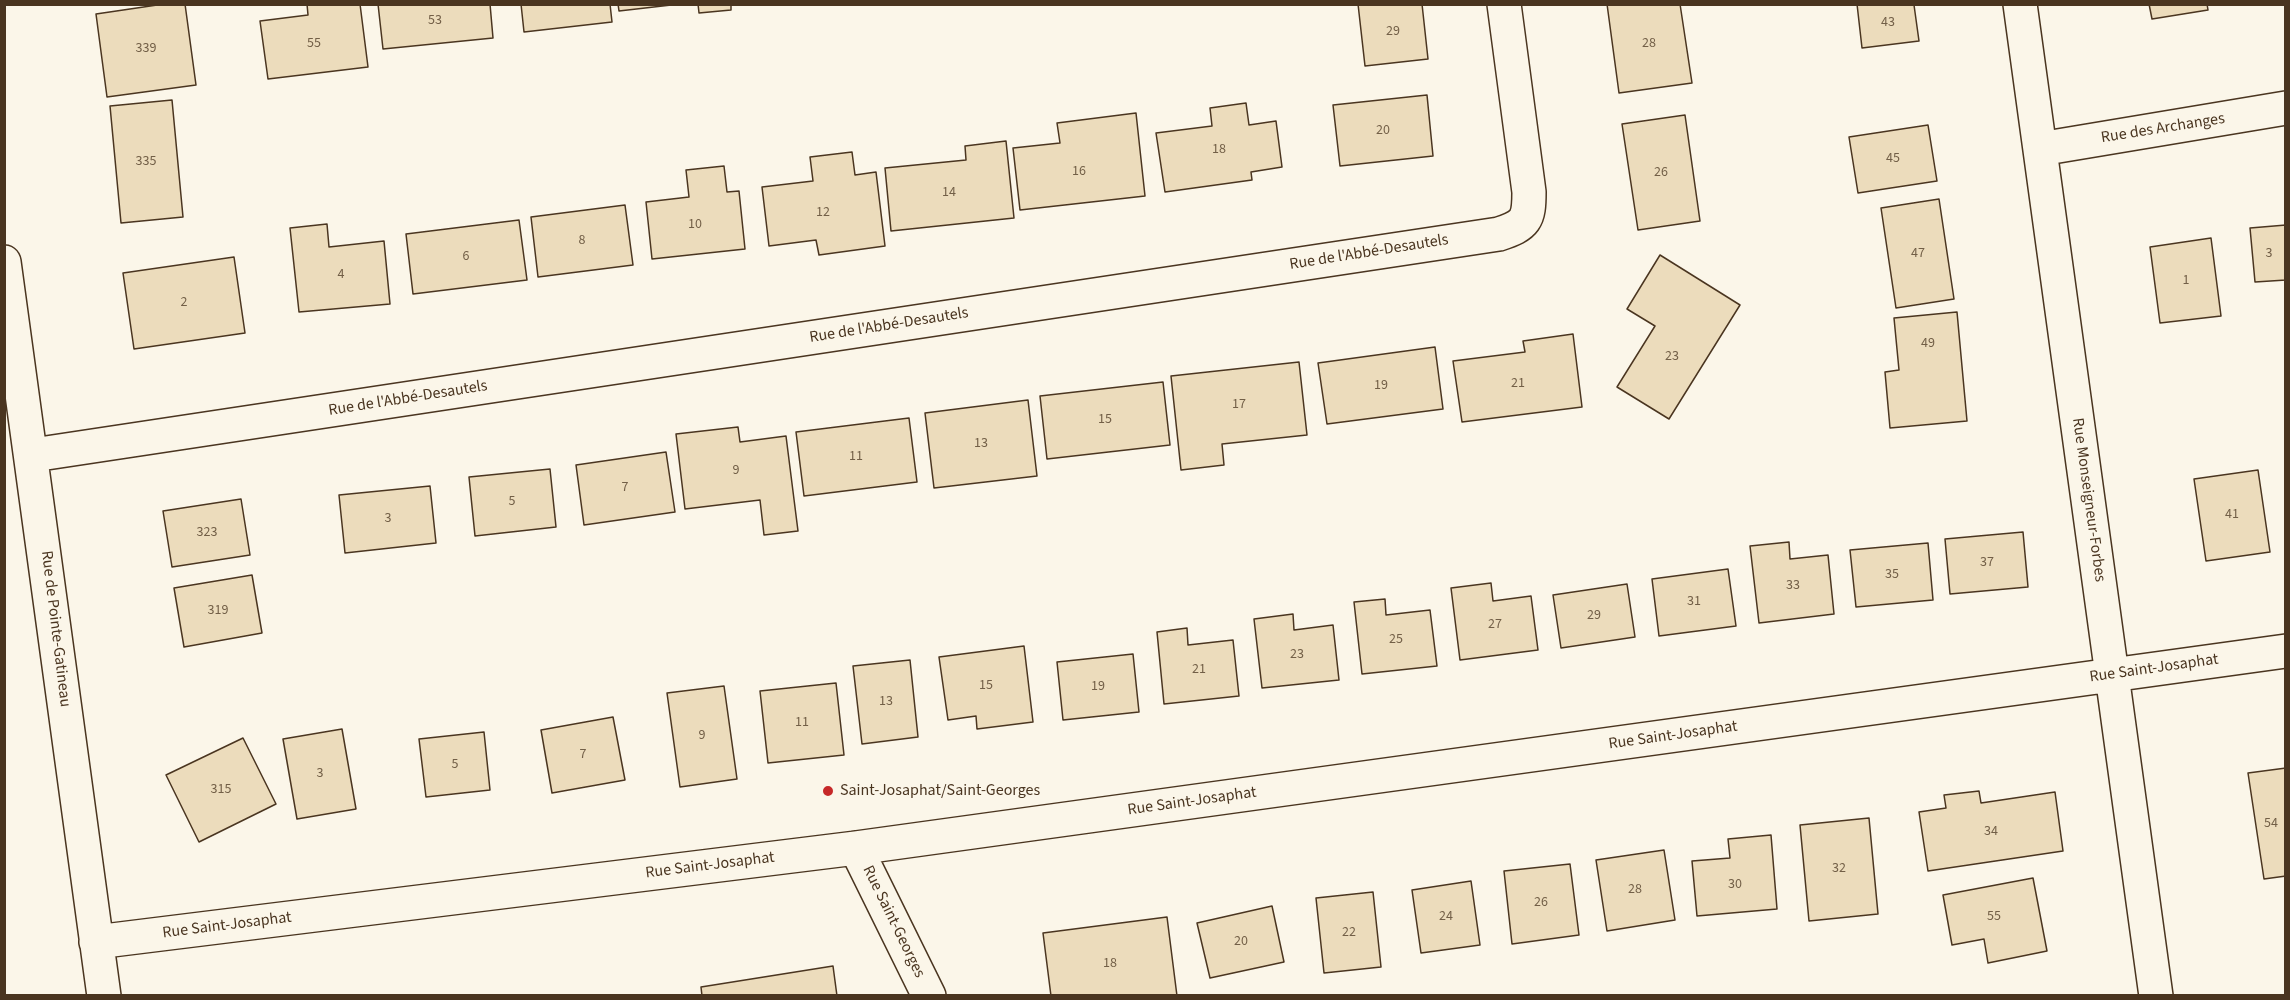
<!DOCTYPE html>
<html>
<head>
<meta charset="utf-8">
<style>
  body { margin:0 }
  #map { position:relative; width:2290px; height:1000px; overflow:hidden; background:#fbf6e9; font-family:"Source Sans 3",sans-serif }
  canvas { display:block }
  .frame { position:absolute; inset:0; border:6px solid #4a3520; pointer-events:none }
</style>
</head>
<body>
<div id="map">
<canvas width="2290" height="1000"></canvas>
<div class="frame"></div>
</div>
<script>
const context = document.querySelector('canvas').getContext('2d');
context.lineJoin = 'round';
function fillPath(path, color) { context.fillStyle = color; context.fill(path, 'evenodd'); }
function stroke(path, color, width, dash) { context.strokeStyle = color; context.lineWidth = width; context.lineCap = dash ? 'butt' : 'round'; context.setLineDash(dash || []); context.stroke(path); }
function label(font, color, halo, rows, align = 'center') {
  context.font = font + ' "Source Sans 3",sans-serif'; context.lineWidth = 4.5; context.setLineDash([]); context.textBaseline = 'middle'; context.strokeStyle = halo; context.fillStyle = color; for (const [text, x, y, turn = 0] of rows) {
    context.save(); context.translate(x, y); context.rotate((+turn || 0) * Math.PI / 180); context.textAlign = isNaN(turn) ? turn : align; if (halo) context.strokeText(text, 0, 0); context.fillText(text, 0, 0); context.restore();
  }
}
const building = new Path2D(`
  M 164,4 L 185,4 L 196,85 L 107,97 L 96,14 Z
  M 307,4 L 360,4 L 368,67 L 268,79 L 260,21 L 308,15 Z
  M 378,4 L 490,4 L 493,38 L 383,49 Z
  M 521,4 L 610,4 L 612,22 L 524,32 Z
  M 618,4 L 680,4 L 619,11 Z
  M 698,4 L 731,4 L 731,10 L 699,13 Z
  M 1358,4 L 1422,4 L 1428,59 L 1365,66 Z
  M 1607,4 L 1680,4 L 1692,83 L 1619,93 Z
  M 1857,4 L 1920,4 L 1914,5 L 1919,41 L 1862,48 Z
  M 2149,4 L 2207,4 L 2208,10 L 2152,19 Z
  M 1427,95 L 1433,156 L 1340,166 L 1333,105 Z
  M 172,100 L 183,217 L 121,223 L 110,106 Z
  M 1246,103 L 1249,125 L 1276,121 L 1282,167 L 1251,172 L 1252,180 L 1165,192 L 1156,133 L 1212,126 L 1210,108 Z
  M 1136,113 L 1145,196 L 1020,210 L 1013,148 L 1060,143 L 1057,123 Z
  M 1685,115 L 1700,221 L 1638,230 L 1622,124 Z
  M 1928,125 L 1937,181 L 1858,193 L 1849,137 Z
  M 1006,141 L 1014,218 L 891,231 L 885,168 L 966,160 L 965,146 Z
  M 852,152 L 855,175 L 876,172 L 885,246 L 819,255 L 816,240 L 769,246 L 762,187 L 813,181 L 810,157 Z
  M 724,166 L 727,192 L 739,191 L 745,249 L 652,259 L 646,202 L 689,197 L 686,170 Z
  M 1939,199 L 1954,299 L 1896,308 L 1881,208 Z
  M 625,205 L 633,265 L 538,277 L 531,217 Z
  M 519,220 L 527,280 L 413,294 L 406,234 Z
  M 327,224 L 329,247 L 384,241 L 390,304 L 299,312 L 290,228 Z
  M 2286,225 L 2286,280 L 2255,282 L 2250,228 Z
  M 2211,238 L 2221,316 L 2160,323 L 2150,247 Z
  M 1660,255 L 1740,305 L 1669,419 L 1617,387 L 1655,326 L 1627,309 Z
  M 234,257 L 245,333 L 134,349 L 123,273 Z
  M 1957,312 L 1967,421 L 1890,428 L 1885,372 L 1899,370 L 1894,318 Z
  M 1573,334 L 1582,407 L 1462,422 L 1453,361 L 1525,352 L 1523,341 Z
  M 1435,347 L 1443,409 L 1327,424 L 1318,363 Z
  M 1299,362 L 1307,435 L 1222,444 L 1224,465 L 1181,470 L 1171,376 Z
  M 1163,382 L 1170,445 L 1047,459 L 1040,396 Z
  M 1028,400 L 1037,476 L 934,488 L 925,413 Z
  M 909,418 L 917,482 L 804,496 L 796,432 Z
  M 738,427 L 740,442 L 786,436 L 798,531 L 764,535 L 760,500 L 685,509 L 676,434 Z
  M 666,452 L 675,512 L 584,525 L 576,465 Z
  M 550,469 L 556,527 L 475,536 L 469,477 Z
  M 2258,470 L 2270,552 L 2206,561 L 2194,479 Z
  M 430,486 L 436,543 L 345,553 L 339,495 Z
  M 241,499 L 250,555 L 172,567 L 163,511 Z
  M 2023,532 L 2028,587 L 1950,594 L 1945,539 Z
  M 1789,542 L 1790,559 L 1828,555 L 1834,614 L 1759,623 L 1750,546 Z
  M 1928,543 L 1933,600 L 1856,607 L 1850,550 Z
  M 1728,569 L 1736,626 L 1659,636 L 1652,579 Z
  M 252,575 L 262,633 L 184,647 L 174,588 Z
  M 1491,583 L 1493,601 L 1531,596 L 1538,650 L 1460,660 L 1451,588 Z
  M 1627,584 L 1635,637 L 1561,648 L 1553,595 Z
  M 1385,599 L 1386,615 L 1430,610 L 1437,666 L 1362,674 L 1354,602 Z
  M 1293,614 L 1294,630 L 1333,625 L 1339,680 L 1262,688 L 1254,619 Z
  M 1187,628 L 1188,645 L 1233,640 L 1239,696 L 1164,704 L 1157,632 Z
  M 1024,646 L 1033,722 L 977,729 L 976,716 L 948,720 L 939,657 Z
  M 1133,654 L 1139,712 L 1063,720 L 1057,662 Z
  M 910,660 L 918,737 L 862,744 L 853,666 Z
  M 836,683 L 844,755 L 768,763 L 760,691 Z
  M 724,686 L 737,779 L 680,787 L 667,693 Z
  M 613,717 L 625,780 L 552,793 L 541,730 Z
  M 342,729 L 356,809 L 297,819 L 283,739 Z
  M 484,732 L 490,790 L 426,797 L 419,739 Z
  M 243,738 L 276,804 L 199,842 L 166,775 Z
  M 2286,768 L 2286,876 L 2264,879 L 2248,773 Z
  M 1979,791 L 1981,803 L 2055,792 L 2063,851 L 1928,871 L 1919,812 L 1946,808 L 1944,795 Z
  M 1869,818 L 1878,914 L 1809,921 L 1800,825 Z
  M 1771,835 L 1777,909 L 1697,916 L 1692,861 L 1730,858 L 1728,839 Z
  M 1664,850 L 1675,920 L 1607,931 L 1596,860 Z
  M 1570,864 L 1579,935 L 1512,944 L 1504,871 Z
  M 2033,878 L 2047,951 L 1988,963 L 1984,939 L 1952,945 L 1943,895 Z
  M 1471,881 L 1480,945 L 1421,953 L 1412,890 Z
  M 1373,892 L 1381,967 L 1324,973 L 1316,898 Z
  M 1272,906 L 1284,962 L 1210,978 L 1197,923 Z
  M 1167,917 L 1177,996 L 1051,996 L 1043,933 Z
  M 833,966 L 837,996 L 702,996 L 701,987 Z`);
const minor = new Path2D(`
  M 2020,4 L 2156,996
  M 2040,149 L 2286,108
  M 4,262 L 104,996
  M 33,455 L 1499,234 C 1526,225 1529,220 1529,192 L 1504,4
  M 856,848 L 929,996
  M 96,942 L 856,848 L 2286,651`);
const markers = [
  [828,791,6,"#c62828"]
];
const numberNames = [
  ["53",435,21],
  ["43",1888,23],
  ["29",1393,32],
  ["55",314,44],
  ["28",1649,44],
  ["339",146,49],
  ["20",1383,131],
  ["18",1219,150],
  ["45",1893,159],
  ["335",146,162],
  ["16",1079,172],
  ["26",1661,173],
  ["14",949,193],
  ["12",823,213],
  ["10",695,225],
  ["8",582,241],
  ["47",1918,254],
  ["3",2269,254],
  ["6",466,257],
  ["4",341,275],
  ["1",2186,281],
  ["2",184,303],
  ["49",1928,344],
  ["23",1672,357],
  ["21",1518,384],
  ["19",1381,386],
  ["17",1239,405],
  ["15",1105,420],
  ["13",981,444],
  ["11",856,457],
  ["9",736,471],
  ["7",625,488],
  ["5",512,502],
  ["41",2232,515],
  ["3",388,519],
  ["323",207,533],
  ["37",1987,563],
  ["35",1892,575],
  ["33",1793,586],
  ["31",1694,602],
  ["319",218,611],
  ["29",1594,616],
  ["27",1495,625],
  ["25",1396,640],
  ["23",1297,655],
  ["21",1199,670],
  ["15",986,686],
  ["19",1098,687],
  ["13",886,702],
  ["11",802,723],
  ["9",702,736],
  ["7",583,755],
  ["5",455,765],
  ["3",320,774],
  ["315",221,790],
  ["54",2271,824],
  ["34",1991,832],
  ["32",1839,869],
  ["30",1735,885],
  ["28",1635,890],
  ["26",1541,903],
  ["24",1446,917],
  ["55",1994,917],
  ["22",1349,933],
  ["20",1241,942],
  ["18",1110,964]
];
const streetNames = [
  ["Rue des Archanges",2163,129,-9],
  ["Rue de l'Abbé-Desautels",1369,253,-9],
  ["Rue de l'Abbé-Desautels",889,326,-9],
  ["Rue de l'Abbé-Desautels",408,399,-9],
  ["Rue Monseigneur-Forbes",2088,500,82],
  ["Rue de Pointe-Gatineau",55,629,83],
  ["Rue Saint-Josaphat",2154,669,-8],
  ["Rue Saint-Josaphat",1673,736,-8],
  ["Rue Saint-Josaphat",1192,802,-8],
  ["Rue Saint-Josaphat",710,866,-7],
  ["Rue Saint-Georges",893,922,64],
  ["Rue Saint-Josaphat",227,926,-7]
];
const poiNames = [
  ["Saint-Josaphat/Saint-Georges",840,791]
];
fillPath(building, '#ecdcbc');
stroke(building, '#4a3520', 1.5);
stroke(minor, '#4a3520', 36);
stroke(minor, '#fbf6e9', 33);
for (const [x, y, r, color] of markers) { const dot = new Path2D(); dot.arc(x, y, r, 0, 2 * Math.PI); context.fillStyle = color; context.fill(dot); stroke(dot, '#fbf6e9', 2); }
label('14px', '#725f47', null, numberNames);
label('16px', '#4a3520', '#fbf6e9', streetNames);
label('16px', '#4a3520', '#fbf6e9', poiNames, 'left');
</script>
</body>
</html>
